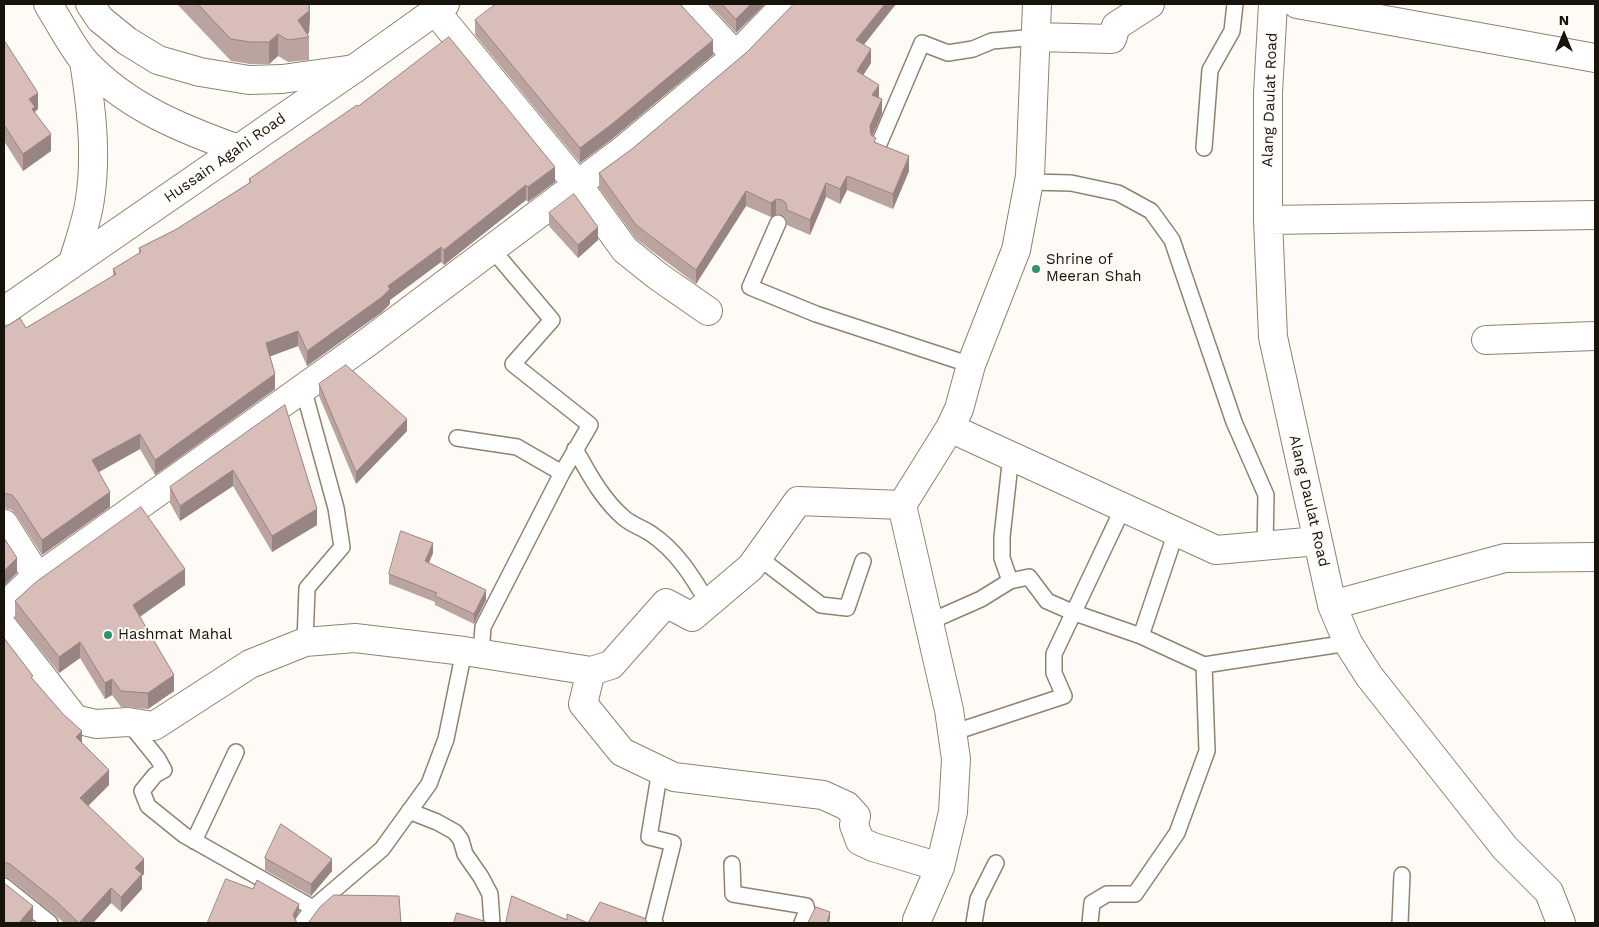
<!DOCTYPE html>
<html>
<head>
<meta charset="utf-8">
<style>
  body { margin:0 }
  #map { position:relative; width:1599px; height:927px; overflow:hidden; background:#fefbf7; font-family:"Work Sans",sans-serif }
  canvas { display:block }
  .frame { position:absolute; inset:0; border:5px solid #17120a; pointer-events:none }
  .north { position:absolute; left:1539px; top:10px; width:50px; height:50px; -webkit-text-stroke:4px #fefbf7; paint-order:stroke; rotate:0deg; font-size:14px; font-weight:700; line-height:20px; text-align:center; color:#17120a }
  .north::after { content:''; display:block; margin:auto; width:18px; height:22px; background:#17120a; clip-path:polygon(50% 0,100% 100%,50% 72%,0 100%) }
</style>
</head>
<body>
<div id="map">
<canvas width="1599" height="927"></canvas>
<div class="frame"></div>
<div class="north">N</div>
</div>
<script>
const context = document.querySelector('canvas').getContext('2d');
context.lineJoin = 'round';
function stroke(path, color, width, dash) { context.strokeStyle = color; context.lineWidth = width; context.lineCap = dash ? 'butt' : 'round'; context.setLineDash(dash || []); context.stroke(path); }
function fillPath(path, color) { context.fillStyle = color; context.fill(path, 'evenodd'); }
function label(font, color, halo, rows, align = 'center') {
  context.font = font + ' "Work Sans",sans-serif'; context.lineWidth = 4; context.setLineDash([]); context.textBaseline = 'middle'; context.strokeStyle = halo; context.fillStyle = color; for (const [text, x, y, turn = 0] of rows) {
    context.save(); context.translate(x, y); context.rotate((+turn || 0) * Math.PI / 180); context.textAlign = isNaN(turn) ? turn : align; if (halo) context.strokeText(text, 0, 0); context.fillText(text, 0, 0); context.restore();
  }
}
const service = new Path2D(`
  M 879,144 L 922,43 L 948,53 L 973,49 L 992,41 L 1036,37
  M 1204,148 L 1210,70 L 1232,31 L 1235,4
  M 1029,182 L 1071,183 L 1118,193 L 1151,211 L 1172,240 L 1234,422 L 1266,495 L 1265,546
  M 778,223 L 750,287 L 816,314 L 971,365
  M 303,388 L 336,508 L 342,547 L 307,588 L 305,642
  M 457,438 L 517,447 L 562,473
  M 575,449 C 589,474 602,499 624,518 C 631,524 642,528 650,533 C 677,551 692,576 708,603
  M 758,557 L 821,605 L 847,608 L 863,561
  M 1010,581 L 1002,558 L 1002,537 L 1011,455
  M 929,622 L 981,599 L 1010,581 L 1029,577 L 1047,601 L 1072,612 L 1141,636 L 1204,665 L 1348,643
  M 1141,636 L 1176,532
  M 481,654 L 483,627 L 562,473 L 590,425 L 513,364 L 552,320 L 492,249
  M 129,723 L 158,759 L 164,770 L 155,775 L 142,791 L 148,806 L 184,835 L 313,908
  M 952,733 L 1064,696 L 1054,673 L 1054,654 L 1123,508
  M 409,811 L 437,822 L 455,832 L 461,840 L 465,854 L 481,877 L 490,894 L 492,923
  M 194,841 L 236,752
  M 732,864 L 733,894 L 806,906 L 807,911 L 802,923
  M 4,886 L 50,923
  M 302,923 L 313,908 L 382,849 L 429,784 L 446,739 L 464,651
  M 655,923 L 653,923 L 673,843 L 649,837 L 660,770
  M 974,923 L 978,899 L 996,863
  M 1090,923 L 1092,903 L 1107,894 L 1135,894 L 1177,833 L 1207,751 L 1204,665
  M 1400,923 L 1402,875`);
const minor = new Path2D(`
  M 48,4 C 58,20 73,49 85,62 C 127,107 182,129 238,149
  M 90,4 L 100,19 L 127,41 L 158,60 L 200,72 L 249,80 L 282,79 L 354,69
  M 688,4 L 736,56
  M 1273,4 L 1268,93 L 1268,220 L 1273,337 L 1332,605 L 1348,643 L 1369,676 L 1505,848 L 1549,892 L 1561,923
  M 1297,4 L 1595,58
  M 436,12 L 578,185 L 625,250 L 659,277 L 708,311
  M 1036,37 L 1112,39 L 1116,26 L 1150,4
  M 1268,220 L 1595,215
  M 73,262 C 79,242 87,221 90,199 C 97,153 91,106 84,61
  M 1486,340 L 1595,336
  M 950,428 L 959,409 L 971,365 L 1016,250 L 1030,176 L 1037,4
  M 902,505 L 949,710 L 956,759 L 953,812 L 940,867 L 917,920 L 917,923
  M 4,524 L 38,578
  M 1332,605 L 1505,558 L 1595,557
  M 4,607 L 26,586 L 368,342 L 622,151 L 736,56 L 786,4
  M 4,628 L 75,719 L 96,724 L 128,722 L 154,726 L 250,664 L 305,642 L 355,638 L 464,651 L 591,671
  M 940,867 L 873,847 L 860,841 L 854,825 L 856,816 L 847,806 L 823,795 L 674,777 L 622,752 L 583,704 L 591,671 L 611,665 L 666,603 L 692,617 L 751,567 L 798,501 L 902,505 L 950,428 L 1216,550 L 1318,541`);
const secondary = new Path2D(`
  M 4,311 L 354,69 L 445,4`);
const wall = new Path2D(`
  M 177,4 L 310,4 L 309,33 L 307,34 L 309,37 L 309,60 L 288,62 L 278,56 L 269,64 L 250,64 L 231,61 Z
  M 709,4 L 765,4 L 736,33 Z
  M 794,4 L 896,4 L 864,45 L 871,63 L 863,75 L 879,98 L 882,114 L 872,136 L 876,143 L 909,171 L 893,209 L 847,190 L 840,204 L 826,197 L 810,235 L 787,225 L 786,218 L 782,215 L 776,214 L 771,217 L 746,206 L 696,284 L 636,239 L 599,188 L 599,173 L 632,149 L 747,52 Z
  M 475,20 L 713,55 L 612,139 L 580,163 L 475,35 Z
  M 4,40 L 38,109 L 35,112 L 51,151 L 23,171 L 4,141 Z
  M 358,106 L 555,182 L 528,202 L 526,200 L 444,265 L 441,262 L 390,300 L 390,304 L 382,312 L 307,366 L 298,346 L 270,356 L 275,389 L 155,475 L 140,449 L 98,472 L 110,507 L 42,555 L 17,516 L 12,510 L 4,508 L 4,328 L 26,328 L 113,276 L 113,269 L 139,254 L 139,248 L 175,230 L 249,183 L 249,179 Z
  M 549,213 L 598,240 L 578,258 L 549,226 Z
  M 319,384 L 407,431 L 356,484 L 319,396 Z
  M 285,405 L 317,525 L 272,552 L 233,486 L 180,521 L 170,503 L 170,487 Z
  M 433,553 L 429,563 L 486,600 L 474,624 L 435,605 L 435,602 L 389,584 L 389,574 Z
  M 185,585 L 140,617 L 174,691 L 148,709 L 121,707 L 112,695 L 105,699 L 80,658 L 59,673 L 15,618 L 15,601 Z
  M 4,638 L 33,680 L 82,743 L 109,785 L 88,806 L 144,874 L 142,876 L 142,889 L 121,912 L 111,903 L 93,923 L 64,923 L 56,916 L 10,879 L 4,877 Z
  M 265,858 L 332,871 L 311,896 L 265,870 Z`);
const shadedWall = new Path2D(`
  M 309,4 L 310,16 L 309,33 L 302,38 L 298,20 Z
  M 751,4 L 765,4 L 736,33 L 736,19 Z
  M 885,4 L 896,4 L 856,54 L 856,40 Z
  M 278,34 L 278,56 L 269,64 L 269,42 Z
  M 713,40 L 713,55 L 612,139 L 580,163 L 580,148 Z
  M 871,49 L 871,63 L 857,85 L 857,71 Z
  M 879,85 L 879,99 L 872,95 Z
  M 38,93 L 38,109 L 35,111 L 35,124 L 29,99 Z
  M 882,99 L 882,114 L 870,141 L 870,126 Z
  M 51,134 L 51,151 L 23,171 L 23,154 Z
  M 909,156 L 909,171 L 893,209 L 893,194 Z
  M 555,167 L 555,182 L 528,202 L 528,187 Z
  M 847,176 L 847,190 L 840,204 L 840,189 Z
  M 826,183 L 826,197 L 810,235 L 810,220 Z
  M 526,185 L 526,200 L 444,265 L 444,250 Z
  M 746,191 L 746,206 L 696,284 L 696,270 Z
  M 776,199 L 776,214 L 771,217 L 771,203 Z
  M 598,227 L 598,240 L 578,258 L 578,245 Z
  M 441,247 L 441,262 L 390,300 L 390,304 L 382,312 L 307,366 L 307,351 L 388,286 Z
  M 298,331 L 298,346 L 266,358 L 266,343 Z
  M 275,374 L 275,389 L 155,475 L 155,460 Z
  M 407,419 L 407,431 L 356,484 L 356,472 Z
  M 140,434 L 140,449 L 92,476 L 92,460 Z
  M 233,470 L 233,486 L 180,521 L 180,506 Z
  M 110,492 L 110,507 L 42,555 L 42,540 Z
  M 317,509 L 317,525 L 272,552 L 272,536 Z
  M 433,543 L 433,553 L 425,571 L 425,561 Z
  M 17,558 L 17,573 L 4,586 L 4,571 Z
  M 185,569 L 185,585 L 133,621 L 133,605 Z
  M 486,590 L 486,600 L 474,624 L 474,614 Z
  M 80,642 L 80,658 L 59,673 L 59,657 Z
  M 174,675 L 174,691 L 148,709 L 148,693 Z
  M 112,679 L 112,695 L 105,699 L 105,683 Z
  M 82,731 L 82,746 L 76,737 Z
  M 109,770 L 109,785 L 80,814 L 80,798 Z
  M 144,859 L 144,874 L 142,876 L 142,889 L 121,912 L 121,897 L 135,868 Z
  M 332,859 L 332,871 L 311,896 L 311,884 Z
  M 111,888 L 111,903 L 93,923 L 79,923 Z
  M 299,904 L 299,911 L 293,922 L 293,915 Z
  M 33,906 L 33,921 L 31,923 L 19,923 Z
  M 830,912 L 830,918 L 829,923 L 827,923 Z`);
const building = new Path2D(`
  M 198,4 L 309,4 L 309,11 L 298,20 L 309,37 L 288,40 L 278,34 L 269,42 L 250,42 L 231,39 Z
  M 496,4 L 680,4 L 713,40 L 612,124 L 580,148 L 475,20 Z
  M 722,4 L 751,4 L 736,19 Z
  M 794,4 L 885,4 L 856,40 L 871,49 L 857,71 L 879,85 L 872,95 L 882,99 L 870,126 L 871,135 L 876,138 L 874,142 L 909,156 L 893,194 L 847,176 L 840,189 L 826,183 L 810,220 L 787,210 L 786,203 L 782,200 L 776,199 L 771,203 L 746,191 L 696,270 L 636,225 L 599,173 L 632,149 L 747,52 Z
  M 449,37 L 555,167 L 528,187 L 526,185 L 444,250 L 441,247 L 388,286 L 390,289 L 382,297 L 307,351 L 298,331 L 266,343 L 275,374 L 155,460 L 140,434 L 92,460 L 110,492 L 42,540 L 17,501 L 12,495 L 4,493 L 4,328 L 20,318 L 26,328 L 116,274 L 113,269 L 141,252 L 139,248 L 175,230 L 251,182 L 249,179 L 357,105 L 358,106 Z
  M 4,40 L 38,93 L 29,99 L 35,107 L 32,109 L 51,134 L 23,154 L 4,125 Z
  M 574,194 L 598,227 L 578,245 L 549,213 Z
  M 346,365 L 407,419 L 356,472 L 319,384 Z
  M 285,405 L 317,509 L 272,536 L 233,470 L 180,506 L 170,487 Z
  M 141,507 L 185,569 L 133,605 L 174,675 L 148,693 L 121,691 L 112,679 L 105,683 L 80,642 L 59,657 L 15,601 L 36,582 Z
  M 401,531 L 433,543 L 425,561 L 486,590 L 474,614 L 435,596 L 437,593 L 389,574 Z
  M 4,538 L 17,558 L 4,571 Z
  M 4,638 L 33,676 L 31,677 L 63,714 L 82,731 L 76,737 L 109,770 L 80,798 L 144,859 L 135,868 L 142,874 L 121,897 L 111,888 L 79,923 L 56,901 L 10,864 L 4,862 Z
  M 281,824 L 332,859 L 311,884 L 265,858 Z
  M 226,879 L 253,889 L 257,880 L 299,904 L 293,915 L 297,923 L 210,923 L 208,922 Z
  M 4,883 L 33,906 L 19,923 L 4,923 Z
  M 334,895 L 399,896 L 401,923 L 306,923 L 309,922 L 320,907 Z
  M 512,896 L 567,920 L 567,914 L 588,923 L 600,902 L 644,918 L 648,923 L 506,923 Z
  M 816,907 L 830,912 L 827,923 L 808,923 Z
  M 457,913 L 484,921 L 487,923 L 454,923 Z`);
const markers = [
  [1036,269,5,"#31926c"],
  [108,635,5,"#31926c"]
];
const streetNames = [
  ["Alang Daulat Road",1270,100,-88],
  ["Hussain Agahi Road",225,158,-35],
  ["Alang Daulat Road",1309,501,77]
];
const poiNames = [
  ["Shrine of",1046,260],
  ["Meeran Shah",1046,277],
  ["Hashmat Mahal",118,635]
];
stroke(service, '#90826f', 18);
stroke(minor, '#90826f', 30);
stroke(secondary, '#90826f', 30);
stroke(service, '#fff', 15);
stroke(minor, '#fff', 28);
stroke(secondary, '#fff', 28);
fillPath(wall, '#bba39f');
fillPath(shadedWall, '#988482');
fillPath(building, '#d9bdb9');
stroke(building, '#988482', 1);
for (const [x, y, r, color] of markers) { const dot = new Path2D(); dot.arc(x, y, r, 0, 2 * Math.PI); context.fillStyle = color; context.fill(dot); stroke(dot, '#fefbf7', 2); }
label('15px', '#17120a', '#fefbf7', streetNames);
label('15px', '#17120a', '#fefbf7', poiNames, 'left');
</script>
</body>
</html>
